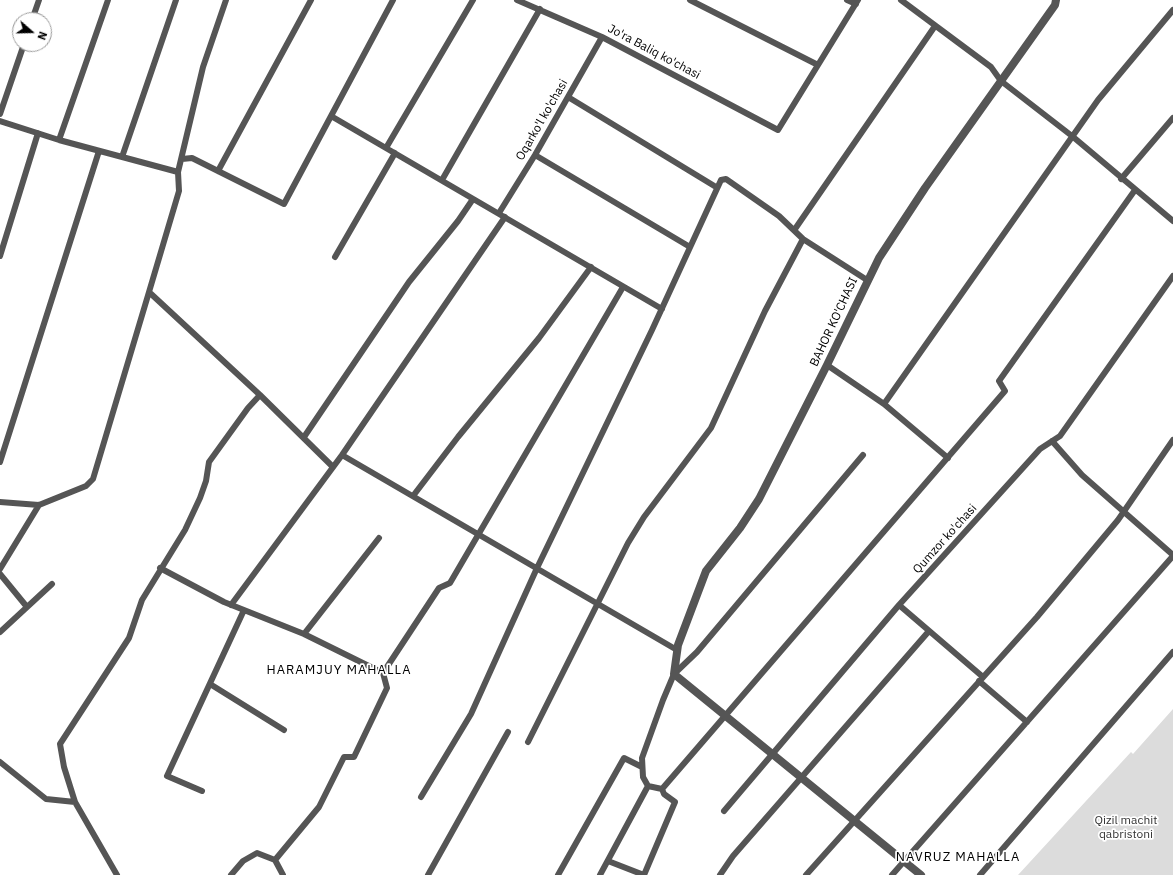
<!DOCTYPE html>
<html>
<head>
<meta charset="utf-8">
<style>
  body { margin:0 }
  #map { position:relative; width:1173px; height:875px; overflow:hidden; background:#fff; font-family:"IBM Plex Sans",sans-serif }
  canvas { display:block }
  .north { position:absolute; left:12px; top:12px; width:40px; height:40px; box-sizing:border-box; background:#fff; border:1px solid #999; border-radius:50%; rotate:110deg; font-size:11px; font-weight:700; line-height:16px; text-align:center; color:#000 }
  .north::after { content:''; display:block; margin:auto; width:14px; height:18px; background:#000; clip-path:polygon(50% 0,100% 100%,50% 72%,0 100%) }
</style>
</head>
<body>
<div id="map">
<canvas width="1173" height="875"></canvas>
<div class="north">N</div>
</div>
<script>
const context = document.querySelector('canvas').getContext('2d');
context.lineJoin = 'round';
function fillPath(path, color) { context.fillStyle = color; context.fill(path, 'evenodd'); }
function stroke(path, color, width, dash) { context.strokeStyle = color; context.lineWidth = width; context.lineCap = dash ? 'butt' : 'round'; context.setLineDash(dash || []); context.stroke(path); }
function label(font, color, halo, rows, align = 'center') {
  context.font = font + ' "IBM Plex Sans",sans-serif'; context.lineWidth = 3.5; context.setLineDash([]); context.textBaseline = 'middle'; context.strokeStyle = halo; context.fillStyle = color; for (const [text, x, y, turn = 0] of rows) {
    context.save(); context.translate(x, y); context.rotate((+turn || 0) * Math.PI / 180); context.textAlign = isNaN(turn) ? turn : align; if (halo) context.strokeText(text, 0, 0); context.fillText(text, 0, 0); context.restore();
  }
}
const green = new Path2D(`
  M 1173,709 L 1173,875 L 1018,875 L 1131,752 L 1133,754 Z`);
const minor = new Path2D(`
  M 226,0 L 203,67 L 178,172 L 179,191 L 149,292 L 260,395 L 333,467
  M 517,0 L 602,37 L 778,130 L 858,0
  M 690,0 L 818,65
  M 847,0 L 856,4
  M 901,0 L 991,67 L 1001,81 L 1072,136 L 1173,221
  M 32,20 L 39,0
  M 568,97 L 716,187
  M 0,114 L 24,44
  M 331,116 L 662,309
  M 0,121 L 59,140 L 178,172
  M 59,140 L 108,0
  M 386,148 L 473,0
  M 535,155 L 690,247
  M 122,157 L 176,0
  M 182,159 L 192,158 L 284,204 L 393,0
  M 218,171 L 311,0
  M 1121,179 L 1173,118
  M 442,180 L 540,9
  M 499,213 L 535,155 L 602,37
  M 795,229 L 935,26
  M 0,256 L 38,133
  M 335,257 L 395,153
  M 827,365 L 884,404 L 948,458
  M 884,404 L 1098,100 L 1173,10
  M 304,437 L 409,282 L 458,221 L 473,199
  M 1052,441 L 1082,475 L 1173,555
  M 342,455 L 677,650
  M 0,462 L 99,151
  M 413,496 L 458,437 L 539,338 L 591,267
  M 0,502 L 39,505 L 86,486 L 93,479 L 149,292
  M 160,568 L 224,602 L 304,634 L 383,673
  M 0,569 L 39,505
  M 0,574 L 27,607
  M 231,605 L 342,455 L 505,217
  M 899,605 L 983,677
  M 0,632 L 52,584
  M 304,634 L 379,538
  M 979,681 L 1027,722
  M 210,684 L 284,730
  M 528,742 L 628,543 L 644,517 L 711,428 L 765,311 L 803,239
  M 0,762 L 46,799 L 75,802
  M 662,789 L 1005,391 L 999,381 L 1135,190
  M 662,789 L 648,786 L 643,777 L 642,758 L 663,700 L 674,674 L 697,652 L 863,455
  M 202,791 L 167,776 L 244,610
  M 421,797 L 471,714 L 537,568 L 652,330 L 721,180 L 726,179 L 779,216 L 803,239 L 867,280
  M 724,811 L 899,605 L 1040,449 L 1060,436 L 1173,276
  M 275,860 L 319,807 L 344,757 L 354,757 L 387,688 L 383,673 L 439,588 L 450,583 L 623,287
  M 608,861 L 644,875
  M 117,875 L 75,802 L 64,767 L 60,744 L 129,638 L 142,600 L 185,530 L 200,498 L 206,481 L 209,462 L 248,408 L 260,395
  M 231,875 L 243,861 L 257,853 L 275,860 L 283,875
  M 428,875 L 508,732
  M 558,875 L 624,758 L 642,767
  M 600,875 L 648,786
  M 644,875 L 675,802 L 664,794 L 662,789
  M 720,875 L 733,856 L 929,631
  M 806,875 L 1037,617 L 1118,520 L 1173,440
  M 892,875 L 1173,556
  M 980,875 L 1173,652`);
const tertiary = new Path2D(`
  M 921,875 L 674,674 L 678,645 L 706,571 L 740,528 L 759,499 L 827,365 L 879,258 L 925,188 L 1055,5 L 1056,0`);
const streetNames = [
  ["Jo'ra Baliq ko'chasi",654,52,28],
  ["Oqarko'l ko'chasi",542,120,-60],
  ["BAHOR KO'CHASI",834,322,-65],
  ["Qumzor ko'chasi",945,539,-48]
];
const parkNames = [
  ["Qizil machit",1126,821],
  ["qabristoni",1126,835]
];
const neighbourhoodNames = [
  ["HARAMJUY MAHALLA",339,670],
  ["NAVRUZ MAHALLA",958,857]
];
fillPath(green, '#dcdcdc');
stroke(minor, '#555', 6);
stroke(tertiary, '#555', 8);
label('12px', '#000', '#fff', streetNames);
label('12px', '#333', '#fff', parkNames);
context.letterSpacing = '1px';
label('13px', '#000', '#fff', neighbourhoodNames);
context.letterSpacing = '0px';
</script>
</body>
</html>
